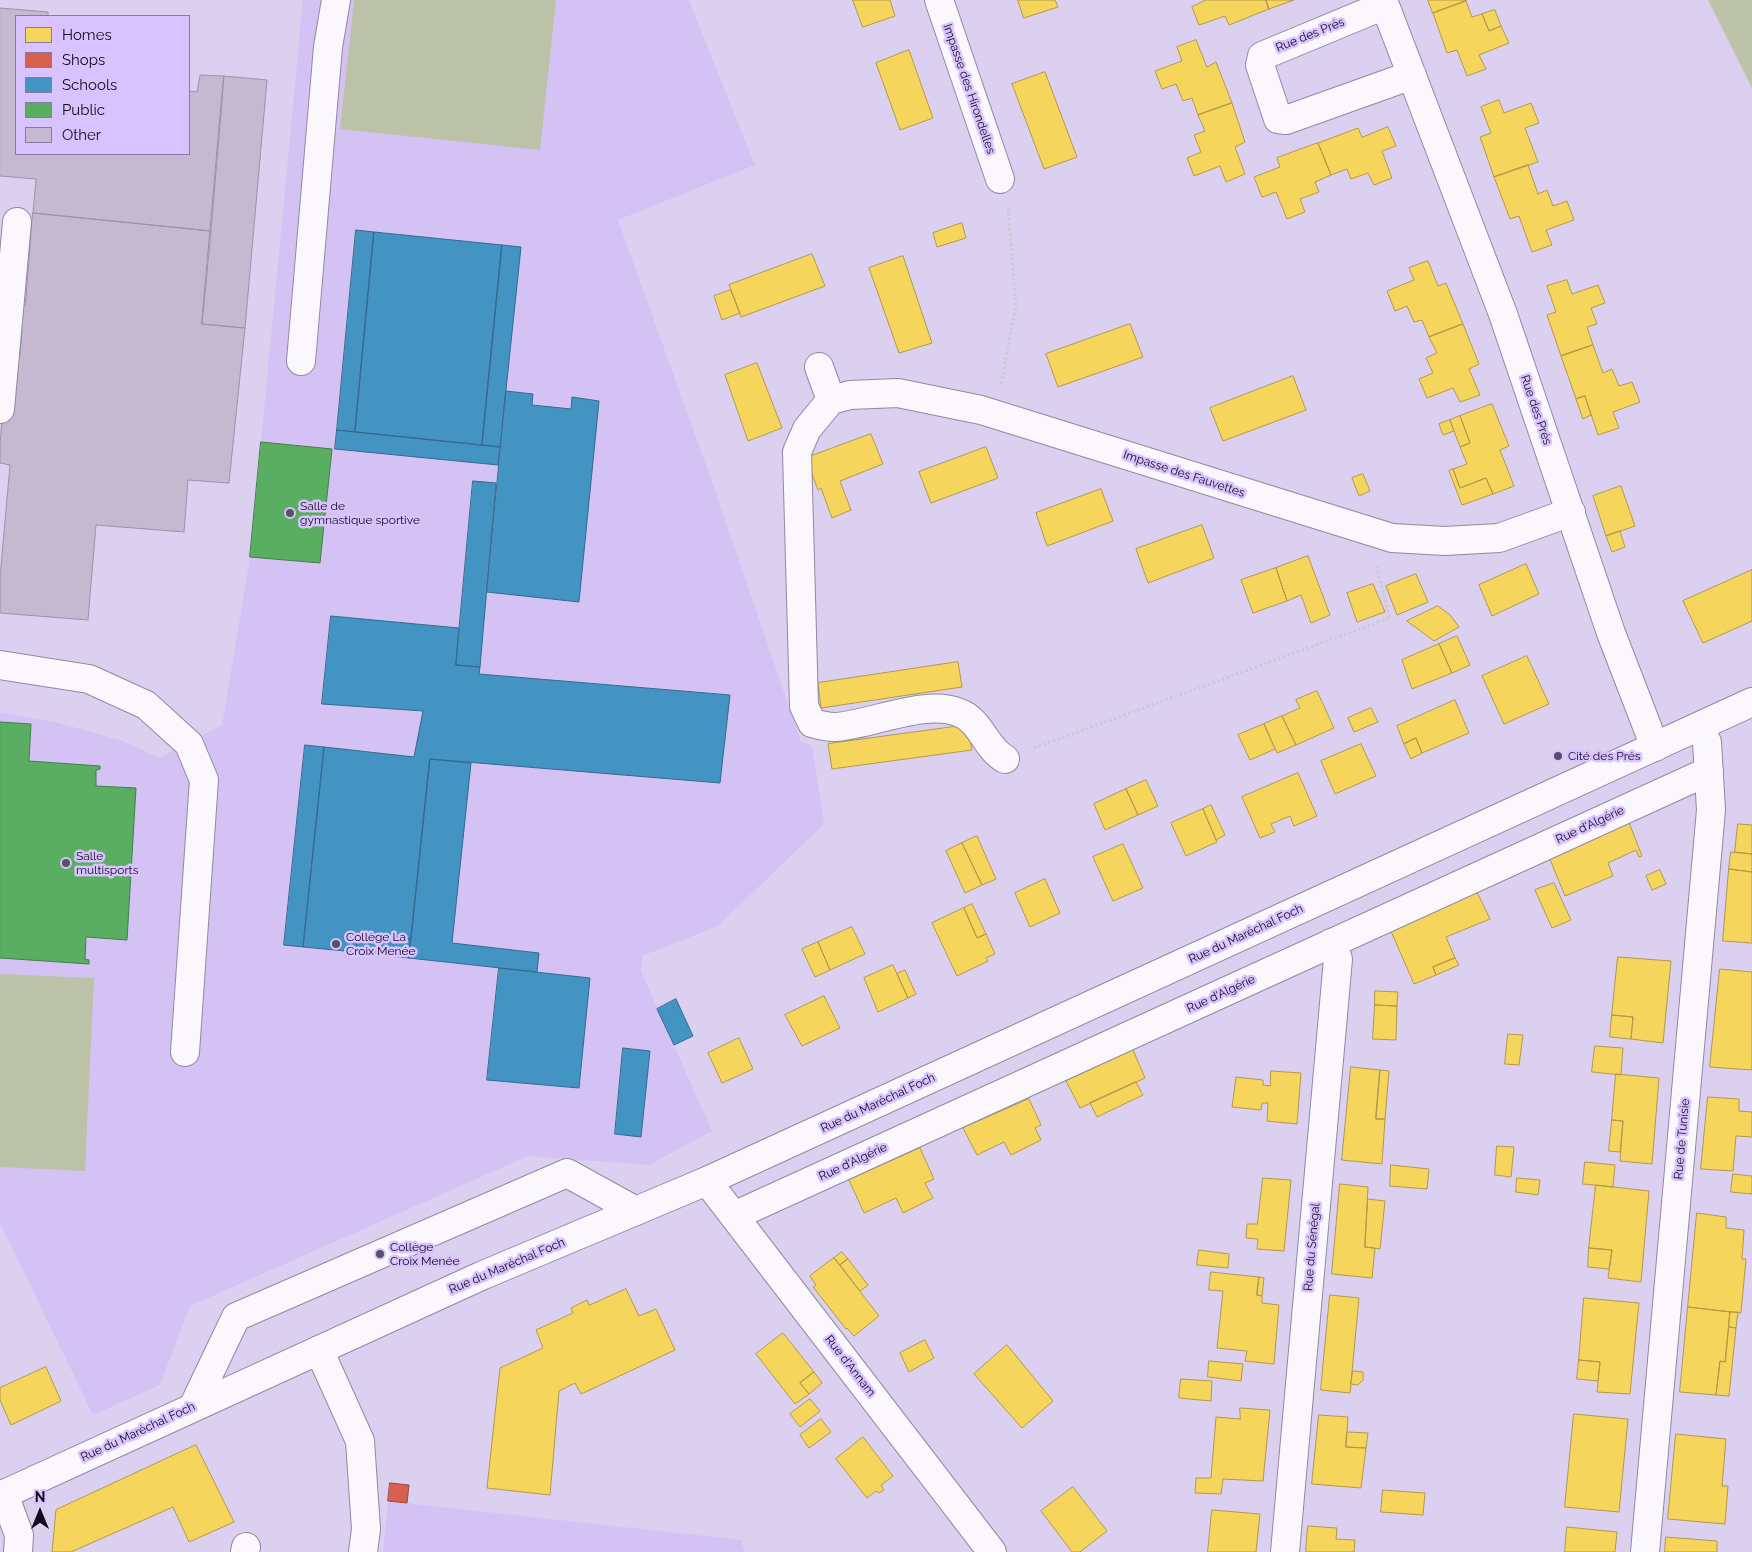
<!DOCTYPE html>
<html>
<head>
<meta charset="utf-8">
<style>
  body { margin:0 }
  #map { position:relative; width:1752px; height:1552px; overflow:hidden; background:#dcd0f1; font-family:Raleway,sans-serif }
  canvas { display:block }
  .legend { position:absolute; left:15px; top:15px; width:175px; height:140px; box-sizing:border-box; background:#d9c3fe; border:1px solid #8979a4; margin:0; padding:6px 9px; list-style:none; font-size:15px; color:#120a1e }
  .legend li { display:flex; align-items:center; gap:10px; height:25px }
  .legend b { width:25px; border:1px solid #8979a4 }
  .north { position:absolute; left:15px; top:1487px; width:50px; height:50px; -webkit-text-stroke:4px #d9c3fe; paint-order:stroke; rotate:0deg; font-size:14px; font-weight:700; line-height:20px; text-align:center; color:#120a1e }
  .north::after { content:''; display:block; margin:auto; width:18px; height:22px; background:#120a1e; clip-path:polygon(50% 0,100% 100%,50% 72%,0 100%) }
</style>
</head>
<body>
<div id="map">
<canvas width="1752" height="1552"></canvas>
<ul class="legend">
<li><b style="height:14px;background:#f6d55c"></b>Homes</li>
<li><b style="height:14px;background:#d6604d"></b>Shops</li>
<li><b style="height:14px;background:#4393c3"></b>Schools</li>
<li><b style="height:14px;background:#5aae61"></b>Public</li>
<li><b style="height:14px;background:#c5b8d1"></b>Other</li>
</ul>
<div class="north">N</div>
</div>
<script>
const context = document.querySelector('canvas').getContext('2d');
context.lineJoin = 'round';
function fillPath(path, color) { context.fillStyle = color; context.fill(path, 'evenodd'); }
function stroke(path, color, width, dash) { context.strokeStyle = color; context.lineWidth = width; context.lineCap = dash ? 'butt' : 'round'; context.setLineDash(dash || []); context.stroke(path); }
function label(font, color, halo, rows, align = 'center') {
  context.font = font + ' Raleway,sans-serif'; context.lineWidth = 5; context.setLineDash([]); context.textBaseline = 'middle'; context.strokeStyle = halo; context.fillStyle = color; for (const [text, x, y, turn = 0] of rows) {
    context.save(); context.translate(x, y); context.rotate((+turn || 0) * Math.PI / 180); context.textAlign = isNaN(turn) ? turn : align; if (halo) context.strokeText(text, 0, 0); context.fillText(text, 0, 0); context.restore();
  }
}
const built = new Path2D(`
  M 303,0 L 689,0 L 755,165 L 618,220 L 715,490 L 801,742 L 812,745 L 824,824 L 718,926 L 642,956 L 641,971 L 712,1131 L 649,1165 L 528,1156 L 190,1306 L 160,1385 L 93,1415 L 0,1223 L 0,712 L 59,723 L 124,741 L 159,758 L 222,725 L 250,557 Z
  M 388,1501 L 741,1540 L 745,1552 L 383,1552 Z`);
const green = new Path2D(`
  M 354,0 L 556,0 L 540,150 L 340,129 Z
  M 1708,0 L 1752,0 L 1752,88 Z
  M 0,974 L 94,978 L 85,1171 L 0,1167 Z`);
const homes = new Path2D(`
  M 853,0 L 890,0 L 895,16 L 863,27 Z
  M 1018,0 L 1055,0 L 1058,7 L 1024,18 Z
  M 1206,0 L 1266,0 L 1269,9 L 1229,25 L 1225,16 L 1199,25 L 1192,7 Z
  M 1266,0 L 1294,0 L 1269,9 Z
  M 1428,0 L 1466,0 L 1466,1 L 1433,13 Z
  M 1466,1 L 1472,17 L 1482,14 L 1489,31 L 1501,26 L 1509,43 L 1479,55 L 1486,69 L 1467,76 L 1457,50 L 1447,53 L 1433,13 Z
  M 1495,10 L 1501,26 L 1489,31 L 1482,14 Z
  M 1196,40 L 1207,67 L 1216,62 L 1232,103 L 1198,115 L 1192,98 L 1183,101 L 1176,84 L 1162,89 L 1155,71 L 1182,61 L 1177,47 Z
  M 909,50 L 933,118 L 900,130 L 876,63 Z
  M 1045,72 L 1077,157 L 1044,169 L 1012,84 Z
  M 1499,100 L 1504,113 L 1531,103 L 1539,123 L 1525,128 L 1538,162 L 1494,177 L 1480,137 L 1491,133 L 1481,107 Z
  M 1232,103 L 1245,142 L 1235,147 L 1245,174 L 1226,182 L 1220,166 L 1194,176 L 1187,158 L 1201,152 L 1194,135 L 1205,131 L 1198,115 Z
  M 1388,127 L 1396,146 L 1382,151 L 1392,178 L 1374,185 L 1368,173 L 1351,179 L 1347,169 L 1331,175 L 1318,143 L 1358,128 L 1362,137 Z
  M 1318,143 L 1331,175 L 1315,182 L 1319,192 L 1300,199 L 1305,212 L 1287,219 L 1276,192 L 1262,197 L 1254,177 L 1280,167 L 1277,158 Z
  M 1528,165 L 1538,194 L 1547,190 L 1553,206 L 1567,201 L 1574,220 L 1546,230 L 1552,245 L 1532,252 L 1519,216 L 1510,219 L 1494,177 Z
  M 962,223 L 966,238 L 937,247 L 933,233 Z
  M 812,254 L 825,286 L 741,317 L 729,285 Z
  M 903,256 L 932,343 L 899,353 L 869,268 Z
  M 1428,261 L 1438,286 L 1446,283 L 1463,324 L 1429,337 L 1422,320 L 1414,322 L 1407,306 L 1395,311 L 1387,291 L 1414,280 L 1409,268 Z
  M 1567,280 L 1572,294 L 1598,285 L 1605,303 L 1591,308 L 1597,324 L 1587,327 L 1593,345 L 1561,356 L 1547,315 L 1556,312 L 1547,286 Z
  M 731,290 L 740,313 L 722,320 L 714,296 Z
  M 1130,324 L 1143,357 L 1058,387 L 1046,354 Z
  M 1463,324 L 1479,364 L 1469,369 L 1480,395 L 1460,402 L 1453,388 L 1427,398 L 1419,379 L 1433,373 L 1426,358 L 1437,353 L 1429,337 Z
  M 1593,345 L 1603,373 L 1612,369 L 1619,386 L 1632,382 L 1640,402 L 1613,412 L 1619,428 L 1598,435 L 1585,396 L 1576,399 L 1561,356 Z
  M 757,363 L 782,428 L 748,441 L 725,375 Z
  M 1293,376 L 1306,410 L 1223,441 L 1210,408 Z
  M 1585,396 L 1591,415 L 1583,419 L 1576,399 Z
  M 1492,404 L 1509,446 L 1500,450 L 1514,486 L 1493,494 L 1486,478 L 1460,488 L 1453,469 L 1467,464 L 1460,447 L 1470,443 L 1460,416 Z
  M 1460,416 L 1470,443 L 1460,447 L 1450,420 Z
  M 1450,420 L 1454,431 L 1443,435 L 1439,424 Z
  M 871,434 L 883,464 L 840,481 L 851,510 L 832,518 L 821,488 L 818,490 L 806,458 Z
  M 986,447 L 998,478 L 931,503 L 919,472 Z
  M 1453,469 L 1460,488 L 1486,478 L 1493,494 L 1462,505 L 1449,471 Z
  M 1363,474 L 1370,491 L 1359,496 L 1352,478 Z
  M 1621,486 L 1635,526 L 1606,536 L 1593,496 Z
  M 1101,489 L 1113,521 L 1047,546 L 1036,513 Z
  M 1202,525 L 1214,558 L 1148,583 L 1136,549 Z
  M 1620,531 L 1625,547 L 1612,552 L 1606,536 Z
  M 1308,556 L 1330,615 L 1311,623 L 1301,595 L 1287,601 L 1276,568 Z
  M 1526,564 L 1539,594 L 1492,616 L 1479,585 Z
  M 1276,568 L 1287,601 L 1253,613 L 1241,580 Z
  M 1752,570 L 1752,621 L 1703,643 L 1683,601 Z
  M 1416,574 L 1428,602 L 1397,615 L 1386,586 Z
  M 1373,584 L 1385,612 L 1357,622 L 1347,593 Z
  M 1438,606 L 1450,615 L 1459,627 L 1434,641 L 1407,621 Z
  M 1457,636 L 1470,665 L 1452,673 L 1439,644 Z
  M 1439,644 L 1452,673 L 1412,689 L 1402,660 Z
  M 1527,656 L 1549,704 L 1504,724 L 1482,676 Z
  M 958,662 L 962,687 L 821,708 L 818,683 Z
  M 1317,691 L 1334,728 L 1296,745 L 1282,716 L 1300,708 L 1296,700 Z
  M 1455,700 L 1469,733 L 1422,753 L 1416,738 L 1404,744 L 1397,726 Z
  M 1371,708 L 1378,722 L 1354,732 L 1348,718 Z
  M 1282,716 L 1296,745 L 1277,753 L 1264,724 Z
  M 1264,724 L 1275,749 L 1250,760 L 1238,735 Z
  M 968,725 L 972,750 L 832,769 L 828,744 Z
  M 1416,738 L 1422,753 L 1411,759 L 1404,744 Z
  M 1361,744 L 1376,776 L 1335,794 L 1321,761 Z
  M 1298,773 L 1317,816 L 1294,826 L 1290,816 L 1271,824 L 1275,832 L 1260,838 L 1242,797 Z
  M 1146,780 L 1158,806 L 1138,815 L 1126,789 Z
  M 1126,789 L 1138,815 L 1105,830 L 1094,804 Z
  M 1211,805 L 1225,835 L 1216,840 L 1203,809 Z
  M 1203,809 L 1217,842 L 1186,856 L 1171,823 Z
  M 1628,820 L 1642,856 L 1639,857 L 1636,850 L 1608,863 L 1613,876 L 1565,896 L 1549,857 Z
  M 1738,824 L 1752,825 L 1752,854 L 1735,852 Z
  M 977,836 L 996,879 L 982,885 L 962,843 Z
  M 962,843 L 982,885 L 965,893 L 946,851 Z
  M 1123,844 L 1143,888 L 1113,901 L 1093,857 Z
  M 1731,852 L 1752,854 L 1752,872 L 1729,869 Z
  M 1729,869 L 1752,872 L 1752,943 L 1723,941 Z
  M 1660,870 L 1666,884 L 1652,890 L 1646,876 Z
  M 1045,879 L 1060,913 L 1030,927 L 1015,893 Z
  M 1554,883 L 1571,920 L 1552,928 L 1535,890 Z
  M 1476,890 L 1490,919 L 1446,937 L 1455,958 L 1433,967 L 1436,975 L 1414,984 L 1390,929 Z
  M 972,904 L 986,934 L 977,938 L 964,908 Z
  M 964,908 L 977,938 L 986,934 L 995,954 L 986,958 L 988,961 L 957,976 L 932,923 Z
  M 852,927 L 865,954 L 830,970 L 818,942 Z
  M 818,942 L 830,970 L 815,977 L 802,949 Z
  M 1618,957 L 1671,961 L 1663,1043 L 1631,1039 L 1633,1017 L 1612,1015 Z
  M 1455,958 L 1459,965 L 1436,975 L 1433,967 Z
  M 893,965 L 908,998 L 878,1012 L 864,978 Z
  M 1720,969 L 1752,972 L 1752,1070 L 1710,1067 Z
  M 905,970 L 916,994 L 908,998 L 897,974 Z
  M 1375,991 L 1398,992 L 1397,1006 L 1375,1005 Z
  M 824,996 L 840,1028 L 802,1046 L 785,1015 Z
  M 1375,1005 L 1397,1006 L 1396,1040 L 1373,1039 Z
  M 1612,1015 L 1633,1017 L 1631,1039 L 1610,1037 Z
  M 1508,1034 L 1523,1035 L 1519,1065 L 1505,1064 Z
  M 739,1038 L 753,1069 L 722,1083 L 708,1053 Z
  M 1595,1046 L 1623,1048 L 1621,1075 L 1592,1072 Z
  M 1133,1050 L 1145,1078 L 1080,1108 L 1066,1081 Z
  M 1351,1067 L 1380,1070 L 1376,1119 L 1385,1119 L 1382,1164 L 1342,1160 Z
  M 1380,1070 L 1389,1071 L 1385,1119 L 1376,1119 Z
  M 1271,1071 L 1301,1073 L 1297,1124 L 1267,1121 L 1268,1103 L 1262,1103 L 1261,1110 L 1232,1107 L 1236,1077 L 1263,1080 L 1263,1085 L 1270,1086 Z
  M 1616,1074 L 1659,1078 L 1652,1164 L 1620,1161 L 1623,1121 L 1612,1120 Z
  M 1136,1082 L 1143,1095 L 1097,1117 L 1090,1103 Z
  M 1708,1097 L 1739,1099 L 1739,1111 L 1752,1112 L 1752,1137 L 1736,1136 L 1733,1171 L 1701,1169 Z
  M 1029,1099 L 1041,1125 L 1035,1128 L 1041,1140 L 1011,1155 L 1004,1142 L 977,1155 L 963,1128 Z
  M 1612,1120 L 1623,1121 L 1620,1152 L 1609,1151 Z
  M 1497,1146 L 1514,1147 L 1511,1177 L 1495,1175 Z
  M 920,1148 L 934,1179 L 925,1183 L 933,1198 L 903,1213 L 896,1198 L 864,1213 L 849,1180 Z
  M 1585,1162 L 1615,1165 L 1613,1187 L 1583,1184 Z
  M 1391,1165 L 1429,1169 L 1427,1189 L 1390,1186 Z
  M 1733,1174 L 1752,1176 L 1752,1194 L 1731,1192 Z
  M 1263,1178 L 1291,1180 L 1284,1251 L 1257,1249 L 1258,1239 L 1246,1238 L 1247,1224 L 1257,1224 Z
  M 1517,1178 L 1540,1180 L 1538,1195 L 1516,1192 Z
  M 1340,1184 L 1368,1187 L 1365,1247 L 1375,1248 L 1372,1278 L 1332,1274 Z
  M 1596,1185 L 1649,1191 L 1641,1282 L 1608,1278 L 1612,1250 L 1589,1248 Z
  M 1368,1199 L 1385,1201 L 1380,1249 L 1365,1247 Z
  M 1697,1213 L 1726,1217 L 1726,1228 L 1744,1230 L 1742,1259 L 1746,1259 L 1741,1313 L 1688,1307 Z
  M 1589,1248 L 1612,1250 L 1609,1269 L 1588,1267 Z
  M 1199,1250 L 1229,1254 L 1228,1268 L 1197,1265 Z
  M 842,1252 L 848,1259 L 840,1265 L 834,1258 Z
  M 834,1258 L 879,1316 L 854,1336 L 847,1328 L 846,1329 L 813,1287 L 816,1285 L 810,1276 Z
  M 848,1259 L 868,1285 L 860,1291 L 840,1265 Z
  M 1211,1272 L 1259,1277 L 1257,1295 L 1262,1296 L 1262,1303 L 1279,1305 L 1274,1364 L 1245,1361 L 1247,1351 L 1217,1348 L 1223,1291 L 1209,1290 Z
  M 1259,1277 L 1264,1278 L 1262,1296 L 1257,1295 Z
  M 626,1289 L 639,1316 L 656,1309 L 675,1350 L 581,1394 L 575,1383 L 559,1391 L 550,1495 L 487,1488 L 500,1368 L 543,1348 L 536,1330 L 573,1313 L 571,1308 L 587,1300 L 589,1305 Z
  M 1330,1295 L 1359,1298 L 1350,1393 L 1321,1390 Z
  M 1584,1298 L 1639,1303 L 1630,1394 L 1597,1392 L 1600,1362 L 1579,1360 Z
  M 1688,1307 L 1730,1312 L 1725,1362 L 1720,1361 L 1716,1395 L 1680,1392 Z
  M 1730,1312 L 1738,1312 L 1736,1328 L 1729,1327 Z
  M 1729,1327 L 1736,1328 L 1729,1396 L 1716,1395 L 1720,1361 L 1725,1362 Z
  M 783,1333 L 814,1372 L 800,1383 L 809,1394 L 795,1404 L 756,1354 Z
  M 925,1340 L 934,1358 L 909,1372 L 900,1353 Z
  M 1007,1345 L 1053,1401 L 1022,1428 L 974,1374 Z
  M 1579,1360 L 1600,1362 L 1598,1381 L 1577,1379 Z
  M 1209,1361 L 1243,1364 L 1241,1381 L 1208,1377 Z
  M 46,1367 L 61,1401 L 11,1425 L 0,1400 L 0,1388 Z
  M 1353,1371 L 1363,1372 L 1363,1380 L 1358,1385 L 1351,1384 Z
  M 814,1372 L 822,1383 L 809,1394 L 800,1383 Z
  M 1181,1379 L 1212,1381 L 1211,1401 L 1179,1398 Z
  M 810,1399 L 820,1411 L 800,1427 L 790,1414 Z
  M 1240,1408 L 1270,1410 L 1263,1481 L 1223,1479 L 1221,1494 L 1195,1493 L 1196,1478 L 1211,1478 L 1216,1417 L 1240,1419 Z
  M 1574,1414 L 1628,1419 L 1619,1512 L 1565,1507 Z
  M 1319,1415 L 1348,1417 L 1346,1447 L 1366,1448 L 1361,1488 L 1312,1484 Z
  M 821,1419 L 831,1432 L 809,1448 L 800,1435 Z
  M 1347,1432 L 1368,1433 L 1366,1448 L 1346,1447 Z
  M 1676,1434 L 1726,1439 L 1722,1486 L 1728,1486 L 1725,1524 L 1668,1519 Z
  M 863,1437 L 893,1476 L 881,1485 L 884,1490 L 879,1493 L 876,1491 L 867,1498 L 836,1459 Z
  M 196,1445 L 234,1522 L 189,1542 L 173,1507 L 71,1552 L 52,1552 L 56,1510 Z
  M 1073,1487 L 1107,1531 L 1080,1552 L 1072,1552 L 1041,1511 Z
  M 1383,1490 L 1425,1493 L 1423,1515 L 1381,1512 Z
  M 1212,1510 L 1260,1514 L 1256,1552 L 1208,1552 Z
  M 1308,1526 L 1337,1528 L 1336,1539 L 1355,1540 L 1354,1552 L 1306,1552 Z
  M 1567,1527 L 1617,1532 L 1615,1552 L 1565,1552 Z
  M 1666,1537 L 1717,1541 L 1717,1552 L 1665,1552 Z`);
const shops = new Path2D(`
  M 390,1483 L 409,1485 L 407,1503 L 388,1501 Z`);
const schools = new Path2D(`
  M 356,230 L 374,232 L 355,432 L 337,430 Z
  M 374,232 L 502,245 L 482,445 L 355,432 Z
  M 502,245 L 521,247 L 500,447 L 482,445 Z
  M 506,391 L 533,394 L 532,405 L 571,409 L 572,397 L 599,401 L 579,602 L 487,592 Z
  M 337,430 L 500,447 L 498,465 L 335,449 Z
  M 473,481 L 496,483 L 480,667 L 456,665 Z
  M 331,616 L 459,628 L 456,665 L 480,667 L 479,674 L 730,695 L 720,783 L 430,759 L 411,939 L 358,933 L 356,952 L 303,947 L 324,747 L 414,757 L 423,711 L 322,704 Z
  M 305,745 L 324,747 L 303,947 L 284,945 Z
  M 430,759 L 471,763 L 452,943 L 539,953 L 537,972 L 409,958 Z
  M 358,933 L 411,939 L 409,958 L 356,952 Z
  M 499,968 L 590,978 L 579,1088 L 487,1080 Z
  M 676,999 L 693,1036 L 674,1045 L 657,1009 Z
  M 623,1048 L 650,1051 L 641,1137 L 615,1134 Z`);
const public = new Path2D(`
  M 261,442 L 332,449 L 320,563 L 250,557 Z
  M 0,722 L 31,724 L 29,761 L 100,766 L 100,769 L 96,770 L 96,786 L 136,788 L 127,940 L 86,937 L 85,959 L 89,960 L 89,964 L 0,958 Z`);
const building = new Path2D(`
  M 0,8 L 48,12 L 48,16 L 16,16 L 16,154 L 189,154 L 189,91 L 197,92 L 200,75 L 224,76 L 211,231 L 33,213 L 36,179 L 0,176 Z
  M 224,76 L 267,80 L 245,328 L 202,324 Z
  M 33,213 L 211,231 L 202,324 L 245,328 L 229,483 L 188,480 L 184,532 L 96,525 L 88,620 L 0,613 L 0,578 L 10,465 L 0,463 L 0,444 L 8,353 L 20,355 L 22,330 L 15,330 L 17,304 L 25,305 Z`);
const path = new Path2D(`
  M 1001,384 L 1016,305 L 1008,207
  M 1034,748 L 1390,618 L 1376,565`);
const minor = new Path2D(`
  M 939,0 L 1000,179
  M 1383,0 L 1503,314 L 1611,633 L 1655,747
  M 1385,5 L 1262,56 L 1260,65 L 1278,119 L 1286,120 L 1412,75
  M 301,361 L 328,47 L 336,0
  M 819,367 L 831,400 L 850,395 L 898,393 L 981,410 L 1392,538 L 1445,541 L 1499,538 L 1571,512
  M 831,400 L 807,429 L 797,452 L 804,706 L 812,723 C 819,725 828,727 835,727 C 871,725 926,698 960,713 C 981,721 986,749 1005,759
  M 0,409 L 17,222
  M 0,665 L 89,679 L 146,705 L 189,744 L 204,780 L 185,1052
  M 707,1181 L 992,1552
  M 734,1216 L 1709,771
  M 319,1350 L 360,1441 L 366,1529 L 363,1552
  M 194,1405 L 236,1317 L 567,1173 L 636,1211
  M 4,1494 L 19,1535 L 18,1552
  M 245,1552 L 246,1547
  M 1285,1552 L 1338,959 L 1331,943
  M 1645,1552 L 1711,810 L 1707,742 L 1699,727`);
const major = new Path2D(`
  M 0,1496 L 481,1276 L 707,1181 L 1752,702`);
const markers = [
  [290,513,5,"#594f68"],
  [1558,756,5,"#594f68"],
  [66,863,5,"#594f68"],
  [336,944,5,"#594f68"],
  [380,1254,5,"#594f68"]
];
const streetNames = [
  ["Rue des Prés",1310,35,-22],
  ["Impasse des Hirondelles",969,89,71],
  ["Rue des Prés",1536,410,71],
  ["Impasse des Fauvettes",1184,474,18],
  ["Rue d'Algérie",1590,825,-25],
  ["Rue du Maréchal Foch",1246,934,-25],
  ["Rue d'Algérie",1221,994,-25],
  ["Rue du Maréchal Foch",878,1103,-25],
  ["Rue de Tunisie",1682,1139,-85],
  ["Rue d'Algérie",853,1162,-25],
  ["Rue du Sénégal",1312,1247,-85],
  ["Rue du Maréchal Foch",507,1266,-23],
  ["Rue d'Annam",850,1366,52],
  ["Rue du Maréchal Foch",138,1432,-25]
];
const poiNames = [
  ["Salle de",300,506],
  ["gymnastique sportive",300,520],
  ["Cité des Prés",1568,756],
  ["Salle",76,856],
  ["multisports",76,870],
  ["Collège La",346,937],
  ["Croix Menée",346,951],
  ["Collège",390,1247],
  ["Croix Menée",390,1261]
];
fillPath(built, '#d5c2f5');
fillPath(green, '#bcc2a8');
fillPath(homes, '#f6d55c');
stroke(homes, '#b29849', 1);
fillPath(shops, '#d6604d');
stroke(shops, '#9b463f', 1);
fillPath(schools, '#4393c3');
stroke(schools, '#346a92', 1);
fillPath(public, '#5aae61');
stroke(public, '#447d4d', 1);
fillPath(building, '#c5b8d1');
stroke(building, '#9d91a8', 1);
stroke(minor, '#9288a1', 30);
stroke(major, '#9288a1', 30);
stroke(path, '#cdc9d3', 3, [2.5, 2.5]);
stroke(minor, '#faf8fd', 28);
stroke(major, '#faf8fd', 28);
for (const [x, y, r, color] of markers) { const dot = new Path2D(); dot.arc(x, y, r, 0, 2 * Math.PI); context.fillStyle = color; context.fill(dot); stroke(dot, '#d9c3fe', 2); }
label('12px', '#120a1e', '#d9c3fe', streetNames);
label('12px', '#120a1e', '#d9c3fe', poiNames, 'left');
</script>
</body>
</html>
